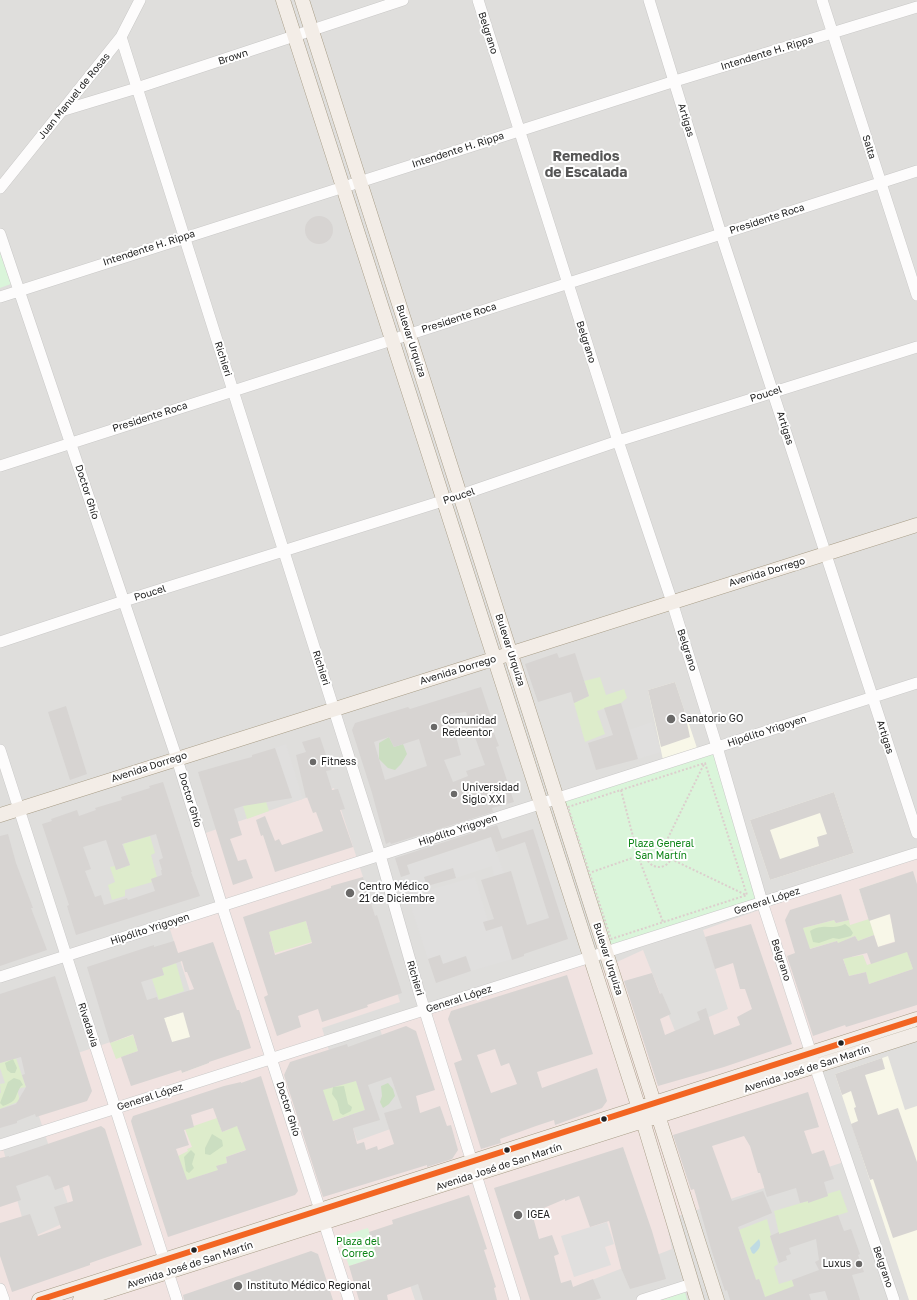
<!DOCTYPE html>
<html>
<head>
<meta charset="utf-8">
<style>
  body { margin:0 }
  canvas { display:block; background:#f0eeeb }
</style>
</head>
<body>
<canvas width="917" height="1300"></canvas>
<script>
const context = document.querySelector('canvas').getContext('2d');
context.lineJoin = 'round';
function fillPath(path, color) { context.fillStyle = color; context.fill(path, 'evenodd'); }
function stroke(path, color, width, dash) { context.strokeStyle = color; context.lineWidth = width; context.lineCap = dash ? 'butt' : 'round'; context.setLineDash(dash || []); context.stroke(path); }
function label(font, color, halo, rows, align = 'center') {
  context.font = font + ' "Golos Text",sans-serif'; context.lineWidth = 4; context.setLineDash([]); context.textBaseline = 'middle'; context.strokeStyle = halo; context.fillStyle = color; for (const [text, x, y, turn = 0] of rows) {
    context.save(); context.translate(x, y); context.rotate((+turn || 0) * Math.PI / 180); context.textAlign = isNaN(turn) ? turn : align; if (halo) context.strokeText(text, 0, 0); context.fillText(text, 0, 0); context.restore();
  }
}
const residential = new Path2D(`
  M 0,0 L 917,0 L 917,1300 L 0,1300 Z`);
const commercial = new Path2D(`
  M 334,788 L 363,877 L 400,1002 L 322,1028 L 357,1141 L 410,1122 L 380,1029 L 590,957 L 595,972 L 643,950 L 675,1031 L 728,1009 L 703,930 L 917,854 L 917,1019 L 811,1053 L 847,1161 L 666,1220 L 672,1249 L 579,1285 L 582,1300 L 462,1300 L 408,1279 L 415,1300 L 0,1300 L 0,1145 L 2,1145 L 28,1239 L 73,1219 L 25,1074 L 42,1065 L 197,1013 L 168,923 L 222,906 L 200,835 Z`);
const education = new Path2D(`
  M 675,682 L 697,748 L 663,760 L 648,690 Z
  M 834,792 L 854,853 L 770,880 L 750,820 Z
  M 895,877 L 902,898 L 887,904 L 896,941 L 878,947 L 859,889 Z
  M 191,1010 L 209,1063 L 182,1073 L 164,1018 Z
  M 888,1056 L 905,1110 L 917,1106 L 917,1300 L 909,1300 L 835,1074 Z`);
const grass = new Path2D(`
  M 600,677 L 606,695 L 624,689 L 627,698 L 621,703 L 597,711 L 605,734 L 585,742 L 574,703 L 589,696 L 584,681 Z
  M 260,783 L 269,811 L 247,819 L 243,806 Z
  M 150,836 L 155,853 L 151,855 L 157,877 L 151,879 L 152,882 L 125,890 L 125,896 L 112,900 L 108,885 L 115,882 L 110,867 L 115,866 L 116,870 L 130,865 L 123,844 Z
  M 304,915 L 312,942 L 275,953 L 269,932 L 296,924 Z
  M 869,919 L 874,935 L 858,941 L 855,936 L 846,940 L 852,957 L 863,955 L 867,965 L 907,951 L 913,969 L 869,984 L 866,972 L 849,976 L 837,941 L 795,953 L 803,928 L 834,920 L 836,923 L 849,920 L 850,925 Z
  M 162,952 L 166,967 L 176,963 L 184,991 L 159,1000 L 152,979 L 164,975 L 157,954 Z
  M 133,1035 L 138,1051 L 116,1059 L 110,1043 Z
  M 16,1058 L 26,1087 L 17,1089 L 20,1101 L 0,1109 L 0,1093 L 1,1093 L 0,1084 L 5,1083 L 0,1068 L 0,1063 Z
  M 356,1080 L 365,1110 L 329,1122 L 322,1088 Z
  M 217,1118 L 222,1132 L 230,1129 L 236,1123 L 243,1141 L 248,1149 L 226,1157 L 227,1163 L 217,1167 L 223,1184 L 215,1187 L 209,1173 L 182,1182 L 178,1156 L 188,1151 L 187,1149 L 192,1147 L 185,1129 Z
  M 840,1190 L 848,1212 L 779,1234 L 774,1211 L 808,1201 L 809,1202 L 828,1196 L 827,1194 Z
  M 767,1219 L 771,1235 L 770,1236 L 778,1264 L 774,1267 L 779,1284 L 792,1280 L 796,1292 L 766,1300 L 759,1279 L 756,1280 L 739,1230 Z`);
const forest = new Path2D(`
  M 389,737 L 394,747 L 403,744 L 407,754 L 401,764 L 395,770 L 388,768 L 379,759 L 379,743 Z
  M 845,924 L 850,928 L 853,933 L 851,936 L 839,939 L 833,938 L 819,943 L 813,942 L 810,931 C 825,922 832,931 845,924 Z
  M 13,1059 L 17,1068 L 15,1073 L 11,1073 L 7,1070 L 5,1063 Z
  M 14,1078 L 20,1080 L 23,1085 L 21,1086 C 13,1099 19,1100 3,1106 L 0,1103 L 8,1082 Z
  M 388,1083 L 393,1089 L 395,1096 L 389,1104 L 383,1108 L 380,1102 L 382,1096 L 381,1086 Z
  M 344,1086 L 348,1104 L 352,1107 L 351,1111 L 343,1115 L 340,1113 L 337,1101 L 332,1094 L 333,1087 Z
  M 212,1134 L 222,1140 L 223,1146 L 210,1155 L 205,1154 L 205,1148 Z
  M 191,1150 L 195,1154 L 192,1164 L 194,1168 L 189,1173 L 186,1171 L 184,1157 Z`);
const park = new Path2D(`
  M 0,253 L 11,284 L 0,288 Z
  M 717,747 L 762,902 L 606,952 L 557,798 Z
  M 368,1228 L 377,1257 L 349,1266 L 339,1237 Z
  M 685,1292 L 687,1300 L 662,1300 Z`);
const parking = new Path2D(`
  M 652,722 L 661,752 L 638,759 L 629,730 Z
  M 286,744 L 303,799 L 293,802 L 275,748 Z
  M 491,837 L 504,873 L 494,876 L 492,866 L 456,878 L 453,868 L 424,877 L 429,890 L 475,877 L 488,921 L 483,923 L 486,930 L 502,926 L 512,959 L 471,971 L 465,956 L 443,964 L 440,955 L 428,959 L 401,877 L 410,874 L 407,865 Z
  M 607,1222 L 614,1244 L 605,1247 L 611,1265 L 574,1277 L 561,1236 Z`);
const water = new Path2D(`
  M 759,1239 C 762,1246 759,1249 754,1254 L 752,1253 L 750,1248 Z`);
const building = new Path2D(`
  M305 230a14 14 0 1 1 28 0a14 14 0 1 1-28 0Z
  M 557,653 L 559,658 L 575,653 L 589,696 L 574,703 L 571,692 L 538,702 L 525,664 Z
  M 675,682 L 684,709 L 690,737 L 661,747 L 648,690 Z
  M 481,687 L 493,723 L 490,723 L 499,746 L 496,747 L 514,802 L 492,808 L 493,812 L 391,844 L 390,842 L 386,844 L 372,793 L 352,730 L 355,723 L 408,707 L 410,709 ZM 466,712 L 485,765 L 466,771 L 468,776 L 453,782 L 444,760 L 461,755 L 450,714 ZM 389,737 L 394,747 L 419,739 L 427,766 L 385,780 L 374,742 Z
  M 621,703 L 638,759 L 596,770 L 588,743 L 613,735 L 604,708 Z
  M 66,706 L 87,774 L 70,780 L 48,712 Z
  M 320,737 L 331,770 L 326,771 L 332,790 L 338,789 L 345,809 L 340,810 L 353,847 L 275,872 L 263,835 L 261,836 L 256,820 L 265,816 L 275,841 L 279,839 L 282,845 L 323,831 L 316,812 L 313,813 L 307,797 L 306,798 L 296,755 L 306,752 L 302,742 Z
  M 275,748 L 292,798 L 243,806 L 234,809 L 242,835 L 230,839 L 238,861 L 246,859 L 253,878 L 233,885 L 198,772 L 233,762 L 252,757 L 252,755 Z
  M 163,782 L 192,872 L 191,872 L 200,896 L 76,935 L 67,906 L 69,905 L 42,824 L 52,821 L 51,819 L 77,810 L 79,816 L 96,810 L 95,808 L 122,800 L 121,797 L 150,788 L 149,786 ZM 156,834 L 163,858 L 159,860 L 162,870 L 161,870 L 162,875 L 151,879 L 155,891 L 128,900 L 127,898 L 104,905 L 101,895 L 95,897 L 85,871 L 91,869 L 83,847 L 106,840 L 116,870 L 130,865 L 122,844 Z
  M 834,792 L 854,853 L 770,880 L 750,820 ZM 820,813 L 827,834 L 817,837 L 819,846 L 780,859 L 770,830 Z
  M 497,825 L 502,839 L 533,829 L 568,939 L 524,954 L 524,956 L 512,960 L 502,926 L 486,931 L 483,922 L 494,919 L 481,880 L 511,871 L 527,925 L 549,918 L 525,842 L 496,852 L 491,837 L 407,865 L 410,874 L 401,877 L 395,858 Z
  M 8,834 L 16,863 L 33,908 L 31,908 L 47,950 L 0,966 L 0,836 Z
  M 453,868 L 456,878 L 427,886 L 424,877 Z
  M 913,871 L 917,884 L 917,1005 L 846,1027 L 845,1025 L 813,1036 L 787,956 L 795,953 L 785,920 L 790,910 L 841,894 L 849,920 L 836,923 L 834,920 L 803,928 L 810,949 L 837,941 L 838,943 L 855,936 L 858,941 L 874,935 L 878,947 L 895,942 L 890,914 L 869,921 L 859,889 ZM 907,952 L 913,969 L 869,984 L 866,972 L 849,976 L 843,959 L 867,953 L 871,964 Z
  M 363,877 L 375,916 L 377,915 L 402,993 L 367,1005 L 368,1007 L 322,1022 L 318,1009 L 298,1016 L 301,1027 L 277,1036 L 264,997 L 268,995 L 243,917 L 331,888 L 331,886 ZM 306,921 L 312,943 L 275,955 L 269,932 Z
  M 751,924 L 792,1044 L 724,1067 L 658,1086 L 624,981 L 652,973 L 660,994 L 662,993 L 671,1014 L 660,1019 L 665,1035 L 700,1020 L 697,1012 L 706,1008 L 714,1035 L 740,1025 L 737,1017 L 752,1009 L 745,989 L 740,989 L 733,963 L 715,969 L 705,937 Z
  M 174,941 L 178,953 L 213,942 L 237,1010 L 239,1010 L 251,1048 L 209,1062 L 209,1063 L 182,1073 L 181,1070 L 131,1086 L 121,1057 L 138,1051 L 133,1034 L 110,1043 L 87,967 L 154,945 L 154,947 ZM 182,961 L 185,972 L 187,972 L 194,989 L 158,1000 L 157,997 L 147,1000 L 141,982 L 164,975 L 162,968 ZM 183,1012 L 190,1037 L 172,1042 L 164,1018 Z
  M 440,955 L 443,964 L 466,956 L 471,971 L 436,983 L 428,959 Z
  M 567,975 L 593,1054 L 537,1072 L 542,1088 L 597,1068 L 607,1101 L 602,1108 L 555,1125 L 554,1120 L 536,1126 L 500,1139 L 501,1143 L 481,1149 L 454,1063 L 462,1060 L 448,1019 L 451,1011 ZM 495,1049 L 501,1066 L 509,1063 L 517,1084 L 491,1093 L 477,1055 Z
  M 55,976 L 92,1091 L 87,1101 L 36,1117 L 35,1114 L 17,1121 L 17,1123 L 0,1128 L 0,1109 L 16,1104 L 26,1087 L 22,1075 L 25,1074 L 21,1057 L 0,1063 L 0,994 Z
  M 406,1026 L 416,1031 L 435,1090 L 416,1096 L 420,1113 L 440,1106 L 447,1126 L 451,1125 L 458,1150 L 452,1159 L 427,1167 L 427,1165 L 323,1197 L 284,1075 L 290,1062 L 347,1044 L 348,1047 ZM 391,1077 L 402,1108 L 384,1113 L 394,1144 L 378,1150 L 377,1146 L 366,1150 L 364,1142 L 357,1144 L 353,1128 L 380,1120 L 368,1085 ZM 356,1081 L 365,1110 L 333,1121 L 323,1090 Z
  M 882,1058 L 885,1069 L 865,1075 L 878,1115 L 898,1108 L 917,1162 L 917,1230 L 893,1238 L 873,1179 L 870,1180 L 851,1124 L 858,1121 L 854,1108 L 856,1107 L 851,1091 L 842,1095 L 835,1074 Z
  M 261,1076 L 298,1191 L 295,1195 L 168,1237 L 133,1128 L 131,1121 L 133,1116 L 224,1086 L 241,1082 L 241,1083 ZM 213,1108 L 222,1132 L 237,1126 L 246,1150 L 226,1157 L 227,1163 L 216,1166 L 218,1170 L 187,1180 L 176,1149 L 189,1145 L 184,1130 L 194,1127 L 191,1115 Z
  M 808,1092 L 819,1127 L 804,1131 L 812,1154 L 824,1150 L 834,1179 L 824,1182 L 828,1196 L 808,1203 L 808,1201 L 800,1203 L 796,1188 L 767,1197 L 760,1173 L 758,1173 L 750,1146 L 744,1136 L 712,1146 L 732,1201 L 763,1191 L 772,1213 L 738,1227 L 756,1280 L 759,1279 L 765,1297 L 794,1286 L 792,1280 L 819,1270 L 815,1262 L 819,1260 L 816,1239 L 789,1248 L 791,1254 L 786,1256 L 787,1260 L 779,1263 L 770,1236 L 779,1232 L 779,1234 L 838,1215 L 844,1231 L 851,1229 L 860,1254 L 858,1255 L 864,1272 L 852,1275 L 860,1300 L 828,1300 L 825,1291 L 809,1294 L 811,1300 L 730,1300 L 727,1290 L 725,1291 L 712,1252 L 694,1189 L 691,1190 L 673,1135 Z
  M 101,1126 L 105,1129 L 142,1245 L 90,1263 L 90,1265 L 12,1292 L 0,1256 L 0,1223 L 30,1214 L 38,1236 L 61,1228 L 54,1207 L 73,1201 L 69,1185 L 55,1190 L 50,1176 L 49,1177 L 48,1175 L 16,1186 L 21,1200 L 0,1207 L 0,1158 L 9,1156 L 9,1157 Z
  M 623,1147 L 652,1231 L 666,1279 L 630,1289 L 621,1268 L 609,1221 L 590,1227 L 579,1196 L 565,1201 L 565,1199 L 532,1213 L 539,1239 L 552,1235 L 559,1254 L 554,1256 L 561,1283 L 571,1280 L 573,1287 L 593,1279 L 601,1298 L 595,1300 L 530,1300 L 494,1188 Z
  M 469,1195 L 487,1249 L 484,1250 L 496,1287 L 494,1288 L 497,1300 L 423,1300 L 418,1284 L 387,1295 L 388,1300 L 359,1300 L 349,1266 L 377,1257 L 369,1232 L 393,1224 L 392,1220 Z
  M 311,1251 L 318,1254 L 333,1300 L 184,1300 L 183,1295 Z`);
const path = new Path2D(`
  M 705,763 L 747,895 L 611,939 L 568,807 Z
  M 621,790 L 638,856 L 663,922
  M646 854a13 13 0 1 1 26 0a13 13 0 1 1-26 0Z
  M 666,842 L 704,764
  M 671,859 L 746,895
  M 592,872 L 638,856 L 646,857`);
const minor = new Path2D(`
  M 478,0 L 618,441 L 672,602 L 717,747 L 762,902 L 815,1066 L 894,1300
  M 649,0 L 721,234 L 917,833
  M 822,0 L 917,295
  M 121,37 L 380,855 L 419,992 L 515,1300
  M 61,111 L 137,88 L 403,0
  M 0,188 L 121,37 L 140,0
  M 0,234 L 177,759 L 222,906 L 349,1300
  M 0,297 L 675,81 L 917,7
  M 0,466 L 917,171
  M 0,642 L 124,601 L 452,498 L 618,441 L 917,347
  M 0,750 L 177,1300
  M 0,977 L 917,683
  M 0,1145 L 917,853
  M 0,1289 L 4,1300
  M 642,1300 L 692,1284`);
const major = new Path2D(`
  M 283,0 L 643,1121 L 697,1300
  M 302,0 L 717,1300
  M 0,815 C 305,717 611,622 917,525
  M 39,1300 L 917,1019
  M 80,1300 L 917,1034`);
const bus1 = new Path2D(`
  M 39,1300 L 917,1019`);
const markers = [
  [671,719,5,"#6a6968"],
  [434,727,4,"#6a6968"],
  [313,762,4,"#6a6968"],
  [454,794,4,"#6a6968"],
  [350,893,5,"#6a6968"],
  [841,1043,3.5,"#222"],
  [604,1119,3.5,"#222"],
  [507,1150,3.5,"#222"],
  [518,1215,5,"#6a6968"],
  [194,1250,3.5,"#222"],
  [859,1264,4,"#6a6968"],
  [238,1286,5,"#6a6968"]
];
const streetNames = [
  ["Belgrano",488,33,72],
  ["Intendente H. Rippa",767,53,-17],
  ["Brown",233,57,-18],
  ["Juan Manuel de Rosas",74,96,-51],
  ["Artigas",686,120,73],
  ["Salta",869,147,72],
  ["Intendente H. Rippa",458,150,-18],
  ["Presidente Roca",767,219,-18],
  ["Intendente H. Rippa",149,248,-18],
  ["Presidente Roca",459,318,-18],
  ["Bulevar Urquiza",411,341,72],
  ["Belgrano",586,342,72],
  ["Richieri",223,359,72],
  ["Poucel",766,394,-18],
  ["Presidente Roca",150,417,-18],
  ["Artigas",785,428,72],
  ["Doctor Ghío",87,492,72],
  ["Poucel",459,496,-18],
  ["Avenida Dorrego",767,572,-17],
  ["Poucel",150,593,-17],
  ["Bulevar Urquiza",510,650,72],
  ["Belgrano",687,650,72],
  ["Richieri",321,668,72],
  ["Avenida Dorrego",458,670,-17],
  ["Hipólito Yrigoyen",767,731,-18],
  ["Artigas",885,737,72],
  ["Avenida Dorrego",149,767,-18],
  ["Doctor Ghío",190,800,73],
  ["Hipólito Yrigoyen",458,830,-18],
  ["General López",767,901,-18],
  ["Hipólito Yrigoyen",150,929,-18],
  ["Bulevar Urquiza",608,959,72],
  ["Belgrano",781,960,72],
  ["Richieri",415,978,73],
  ["General López",459,999,-18],
  ["Rivadavia",88,1025,72],
  ["Avenida José de San Martín",807,1069,-18],
  ["General López",150,1097,-18],
  ["Doctor Ghío",288,1109,72],
  ["Avenida José de San Martín",499,1167,-18],
  ["Avenida José de San Martín",190,1265,-18],
  ["Belgrano",883,1267,71]
];
const poiNames = [
  ["Sanatorio GO",680,719],
  ["Comunidad",442,721],
  ["Redeentor",442,733],
  ["Fitness",321,762],
  ["Universidad",462,788],
  ["Siglo XXI",462,800],
  ["Centro Médico",359,887],
  ["21 de Diciembre",359,899],
  ["IGEA",527,1215],
  ["Luxus",851,1264,"right"],
  ["Instituto Médico Regional",247,1286]
];
const parkNames = [
  ["Plaza General",661,844],
  ["San Martín",661,856],
  ["Plaza del",358,1242],
  ["Correo",358,1254]
];
const districtNames = [
  ["Remedios",586,157],
  ["de Escalada",586,173]
];
fillPath(residential, '#dfdedc');
fillPath(commercial, '#f1e3e1');
fillPath(education, '#f8f7e8');
fillPath(grass, '#ddeccb');
fillPath(forest, '#cbdec1');
fillPath(park, '#daf5da');
fillPath(parking, '#e0dfde');
fillPath(water, '#bfdbe3');
fillPath(building, '#d7d4d2');
stroke(minor, '#c9c8c7', 12);
stroke(major, '#a79c86', 15);
stroke(path, '#dccecd', 2, [2, 2]);
stroke(minor, '#fdfcfc', 11);
stroke(major, '#f3ede7', 14);
stroke(bus1, '#f26522', 6);
for (const [x, y, r, color] of markers) { const dot = new Path2D(); dot.arc(x, y, r, 0, 2 * Math.PI); context.fillStyle = color; context.fill(dot); stroke(dot, '#fff', 1.5); }
label('10px', '#222', '#fff', streetNames);
label('10px', '#222', '#fff', poiNames, 'left');
label('10px', '#0c8416', '#fff', parkNames);
label('bold 14px', '#555', '#fff', districtNames);
</script>
</body>
</html>
